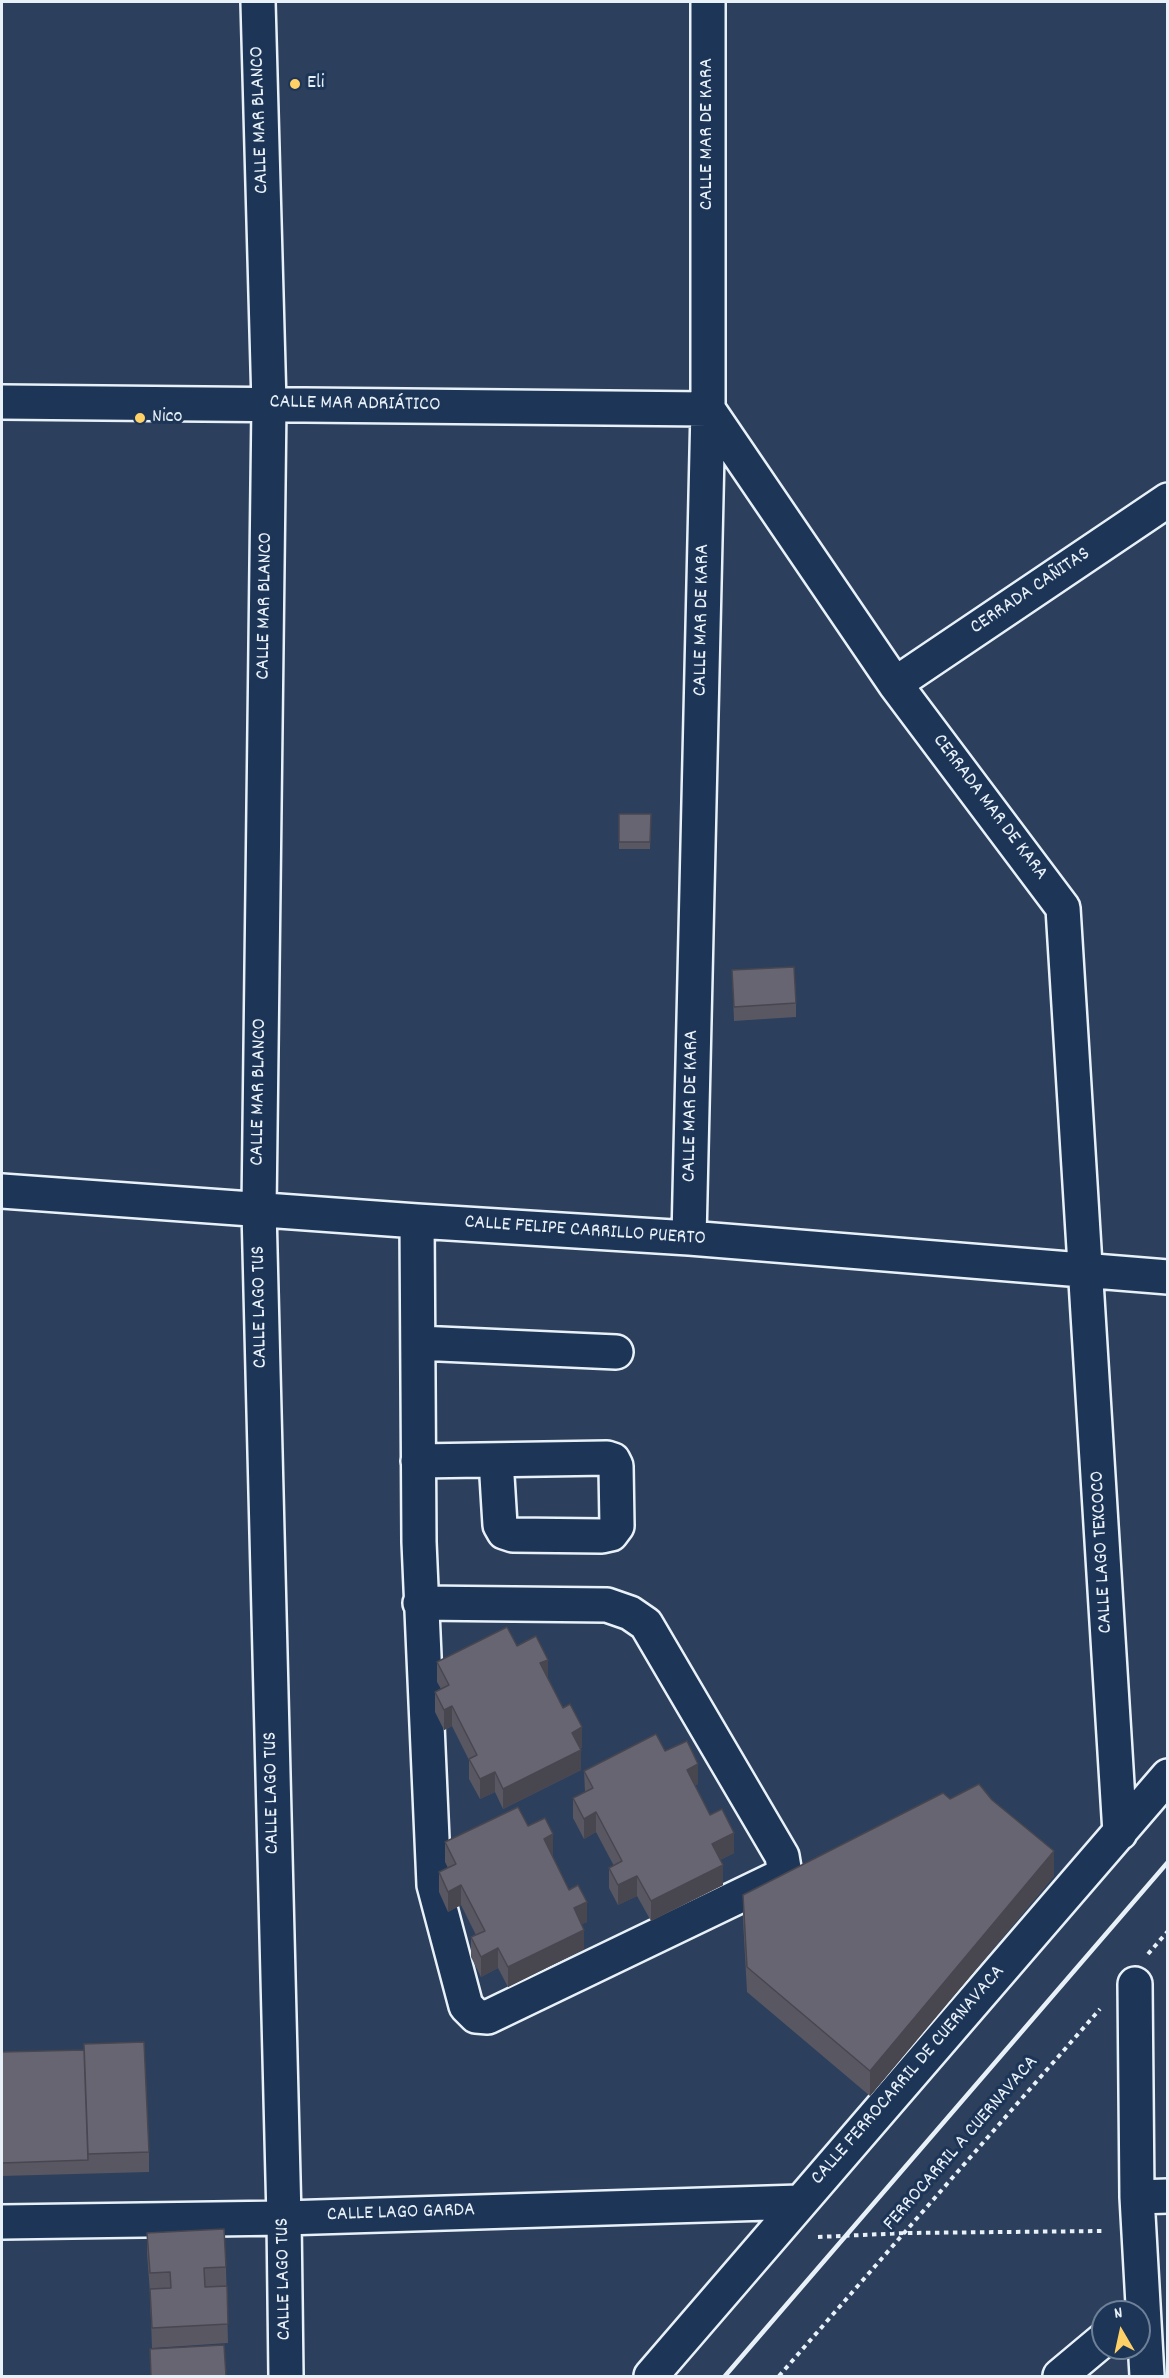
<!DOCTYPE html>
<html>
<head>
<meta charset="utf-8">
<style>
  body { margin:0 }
  #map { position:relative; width:1169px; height:2378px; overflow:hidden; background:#2c3f5c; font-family:Dekko,sans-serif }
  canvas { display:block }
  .frame { position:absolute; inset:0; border:3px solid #e8f1f8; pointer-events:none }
  .north { position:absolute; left:1091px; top:2300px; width:60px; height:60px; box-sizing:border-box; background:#1d3557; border:2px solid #6e8097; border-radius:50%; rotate:351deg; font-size:16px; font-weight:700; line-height:24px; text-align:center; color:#e8f1f8 }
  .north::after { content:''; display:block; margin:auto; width:21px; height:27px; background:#ffd166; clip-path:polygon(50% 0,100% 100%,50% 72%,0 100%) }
</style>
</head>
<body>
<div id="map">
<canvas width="1169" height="2378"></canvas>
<div class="frame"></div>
<div class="north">N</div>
</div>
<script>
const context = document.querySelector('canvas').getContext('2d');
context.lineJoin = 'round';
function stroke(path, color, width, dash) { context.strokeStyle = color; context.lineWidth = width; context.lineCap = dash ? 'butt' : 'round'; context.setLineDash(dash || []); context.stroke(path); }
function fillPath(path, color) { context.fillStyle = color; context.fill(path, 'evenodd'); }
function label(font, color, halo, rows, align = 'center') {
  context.font = font + ' Dekko,sans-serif'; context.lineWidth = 6; context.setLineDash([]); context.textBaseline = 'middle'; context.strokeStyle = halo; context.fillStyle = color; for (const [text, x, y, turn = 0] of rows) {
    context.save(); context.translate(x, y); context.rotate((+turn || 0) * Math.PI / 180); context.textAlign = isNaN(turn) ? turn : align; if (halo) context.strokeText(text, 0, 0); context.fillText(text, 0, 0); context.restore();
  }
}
const path = new Path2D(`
  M 1148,1954 L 1168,1931
  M 818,2237 L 906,2233 L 1104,2231
  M 779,2376 L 1100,2009`);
const minor = new Path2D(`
  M 258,2 L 269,404 L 259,1210 L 284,2218 L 286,2376
  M 2,402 L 708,409
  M 708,409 L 895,684 L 1063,908 L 1120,1833
  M 895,684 L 1168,500
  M 2,1191 L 417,1221 L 689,1238 L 1168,1277
  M 417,1221 L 419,1542 L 434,1885 L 466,2006 L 476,2016 L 488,2017 L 779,1877 L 784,1868 L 782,1856 L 646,1624 L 630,1613 L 607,1605 L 420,1603
  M 689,1238 L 708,409 L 708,2
  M 418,1343 L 616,1352
  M 418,1461 L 607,1458 L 613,1460 L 616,1466 L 617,1526 L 611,1534 L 602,1536 L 513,1535 L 504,1532 L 500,1525 L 496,1460
  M 1135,1984 L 1137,2197 L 1147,2376
  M 1137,2197 L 1168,2196
  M 2,2222 L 284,2218 L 800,2202
  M 651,2376 L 1168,1776
  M 1060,2376 L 1103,2340`);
const rail = new Path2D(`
  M 725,2376 L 1168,1862`);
const wall = new Path2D(`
  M 619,814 L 651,814 L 650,849 L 619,849 Z
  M 732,970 L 796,1003 L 796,1017 L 734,1021 Z
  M 517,1646 L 548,1679 L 582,1747 L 580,1749 L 581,1770 L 503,1809 L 495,1792 L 480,1799 L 469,1779 L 469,1760 L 452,1726 L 444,1730 L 435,1712 L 435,1692 L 441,1689 L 437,1682 L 437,1662 Z
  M 665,1751 L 698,1784 L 695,1785 L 710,1815 L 734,1853 L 720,1860 L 723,1885 L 651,1921 L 637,1896 L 618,1905 L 609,1888 L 609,1868 L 614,1866 L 596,1832 L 584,1839 L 573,1818 L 573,1798 L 585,1792 L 584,1771 Z
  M 950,1799 L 1054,1876 L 870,2096 L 747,1992 L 743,1920 L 743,1895 Z
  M 528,1826 L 553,1854 L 552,1855 L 569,1890 L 587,1922 L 582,1924 L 584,1949 L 508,1987 L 498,1968 L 481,1977 L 471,1957 L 471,1937 L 476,1935 L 461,1905 L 448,1912 L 439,1892 L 439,1872 L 448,1868 L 445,1862 L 445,1842 Z
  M 2,2052 L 149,2152 L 149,2172 L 2,2176 Z
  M 147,2233 L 226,2267 L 228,2343 L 152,2348 L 150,2293 L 147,2253 Z`);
const shadedWall = new Path2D(`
  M 548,1660 L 548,1679 L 540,1663 Z
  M 452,1706 L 452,1726 L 444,1730 L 444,1710 Z
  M 582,1727 L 582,1747 L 572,1753 L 572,1733 Z
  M 581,1750 L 581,1770 L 503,1809 L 503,1789 Z
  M 698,1764 L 698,1784 L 687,1790 L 687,1770 Z
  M 495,1772 L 495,1792 L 480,1799 L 480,1779 Z
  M 596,1812 L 596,1832 L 584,1839 L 584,1819 Z
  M 734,1833 L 734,1853 L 712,1864 L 712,1844 Z
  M 553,1834 L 553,1854 L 544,1859 L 544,1839 Z
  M 1054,1851 L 1054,1876 L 870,2096 L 870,2071 Z
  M 723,1865 L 723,1885 L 651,1921 L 651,1901 Z
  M 637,1876 L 637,1896 L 618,1905 L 618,1885 Z
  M 461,1885 L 461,1905 L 448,1912 L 448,1892 Z
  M 587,1902 L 587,1922 L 574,1928 L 574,1908 Z
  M 584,1930 L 584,1949 L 508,1987 L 508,1967 Z
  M 498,1948 L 498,1968 L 481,1977 L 481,1957 Z`);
const building = new Path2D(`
  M 619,814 L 651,814 L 650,842 L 619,842 Z
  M 794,967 L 796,1003 L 734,1007 L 732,970 Z
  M 507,1627 L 517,1646 L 536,1636 L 548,1660 L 540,1663 L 563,1708 L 570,1704 L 582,1727 L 572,1733 L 581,1750 L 503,1789 L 495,1772 L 480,1779 L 469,1759 L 477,1755 L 452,1706 L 444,1710 L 435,1692 L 449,1685 L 437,1662 Z
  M 656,1734 L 665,1751 L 687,1741 L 698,1764 L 687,1770 L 710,1815 L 722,1809 L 734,1833 L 712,1844 L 723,1865 L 651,1901 L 637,1876 L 618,1885 L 609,1868 L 622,1861 L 596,1812 L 584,1819 L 573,1798 L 593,1788 L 584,1771 Z
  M 979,1784 L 992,1800 L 1054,1851 L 870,2071 L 747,1967 L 743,1895 L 943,1793 L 950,1799 Z
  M 518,1807 L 528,1826 L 545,1818 L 553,1834 L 544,1839 L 569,1890 L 578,1885 L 587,1902 L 574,1908 L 584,1930 L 508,1967 L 498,1948 L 481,1957 L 471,1937 L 485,1931 L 461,1885 L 448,1892 L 439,1872 L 456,1864 L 445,1842 Z
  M 144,2042 L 149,2152 L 88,2154 L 84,2044 Z
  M 84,2050 L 88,2160 L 2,2163 L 2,2052 Z
  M 224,2229 L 226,2267 L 204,2268 L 205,2287 L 227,2286 L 228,2324 L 152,2328 L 150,2289 L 171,2288 L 170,2272 L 150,2273 L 147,2233 Z
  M 224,2345 L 226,2376 L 151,2376 L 150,2349 Z`);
const markers = [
  [295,84,6,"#ffd166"],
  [140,418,6,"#ffd166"]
];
const poiNames = [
  ["Eli",307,84],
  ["Nico",152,418]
];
const streetNames = [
  ["CALLE MAR BLANCO",261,120,-92],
  ["CALLE MAR DE KARA",708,134,-90],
  ["CALLE MAR ADRIÁTICO",355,405,1],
  ["CERRADA CAÑITAS",1031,592,-34],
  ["CALLE MAR BLANCO",266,606,-89],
  ["CALLE MAR DE KARA",703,620,-89],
  ["CERRADA MAR DE KARA",989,808,53],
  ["CALLE MAR BLANCO",260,1092,-89],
  ["CALLE MAR DE KARA",692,1106,-89],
  ["CALLE FELIPE CARRILLO PUERTO",585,1232,4],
  ["CALLE LAGO TUS",261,1307,-91],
  ["CALLE LAGO TEXCOCO",1103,1552,-93],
  ["CALLE LAGO TUS",273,1793,-91],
  ["CALLE FERROCARRIL DE CUERNAVACA",909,2076,-49],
  ["FERROCARRIL A CUERNAVACA",962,2144,-49],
  ["CALLE LAGO GARDA",401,2214,-2],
  ["CALLE LAGO TUS",285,2279,-91]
];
stroke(minor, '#e8f1f8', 38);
stroke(path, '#e8f1f8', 4, [4.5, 4.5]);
stroke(minor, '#1d3557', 33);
stroke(rail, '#e8f1f8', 4.5);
fillPath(wall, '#595762');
fillPath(shadedWall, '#484750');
fillPath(building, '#676572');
stroke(building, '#484750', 1.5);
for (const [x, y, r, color] of markers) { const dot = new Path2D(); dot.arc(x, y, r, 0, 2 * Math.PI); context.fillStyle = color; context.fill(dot); stroke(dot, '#1d3557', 2); }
label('20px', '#e8f1f8', '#1d3557', poiNames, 'left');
label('20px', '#e8f1f8', '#1d3557', streetNames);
</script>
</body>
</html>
